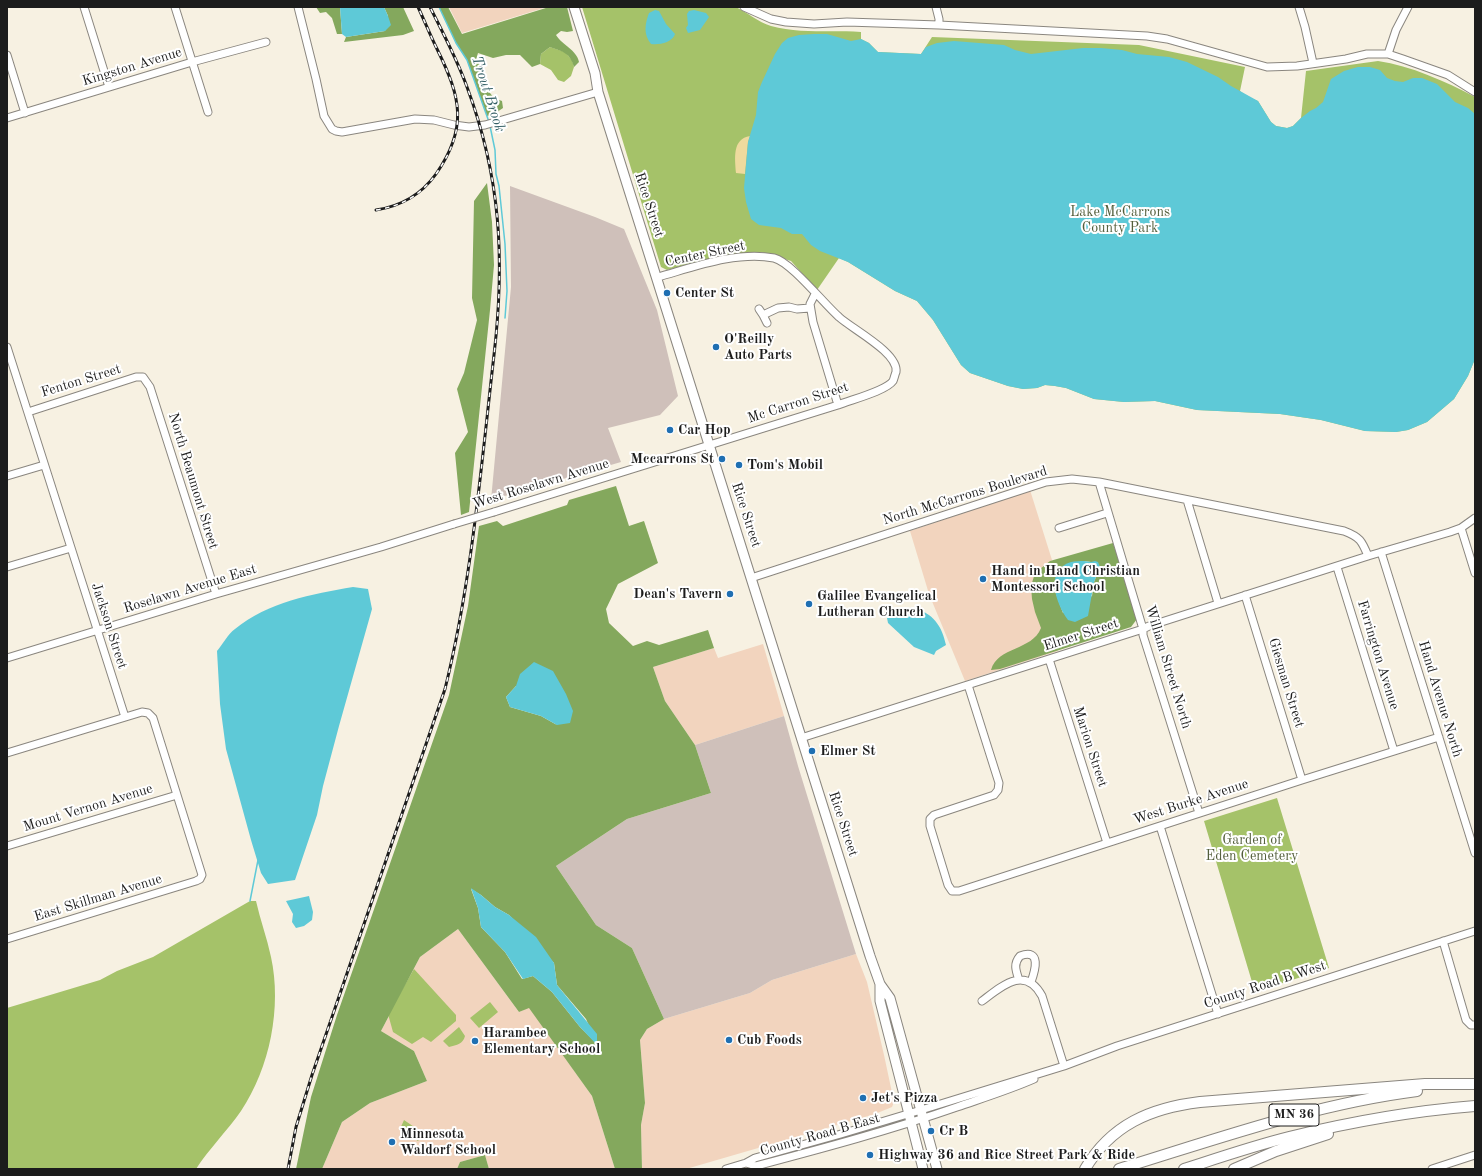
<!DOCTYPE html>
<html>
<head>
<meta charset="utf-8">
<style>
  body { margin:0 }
  #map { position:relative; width:1482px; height:1176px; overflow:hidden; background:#f7f1e2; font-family:"Old Standard TT",serif }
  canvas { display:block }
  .frame { position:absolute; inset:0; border:8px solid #1c1c1c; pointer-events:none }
</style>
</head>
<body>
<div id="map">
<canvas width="1482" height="1176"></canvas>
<div class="frame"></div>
</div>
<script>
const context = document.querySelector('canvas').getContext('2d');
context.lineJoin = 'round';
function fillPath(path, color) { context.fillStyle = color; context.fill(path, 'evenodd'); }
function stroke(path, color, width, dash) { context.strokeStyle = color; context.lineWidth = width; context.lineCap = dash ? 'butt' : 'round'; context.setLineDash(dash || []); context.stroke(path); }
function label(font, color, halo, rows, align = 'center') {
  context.font = font + ' "Old Standard TT",serif'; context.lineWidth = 4; context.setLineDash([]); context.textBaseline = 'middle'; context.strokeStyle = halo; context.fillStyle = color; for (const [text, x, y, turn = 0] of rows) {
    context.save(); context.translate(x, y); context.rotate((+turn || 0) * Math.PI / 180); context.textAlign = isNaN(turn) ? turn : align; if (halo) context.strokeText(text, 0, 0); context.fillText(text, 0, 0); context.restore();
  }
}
const built = new Path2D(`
  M 449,7 L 547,7 L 462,33 Z
  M 1030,490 L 1052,560 L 1043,571 L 1040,588 L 1058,651 L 965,681 L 929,594 L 910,531 Z
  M 763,644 L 784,716 L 695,745 L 665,701 L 653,667 L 714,648 L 718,658 Z
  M 458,929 L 519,1012 L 529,1007 L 592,1096 L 615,1169 L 489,1169 L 485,1155 L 460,1162 L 457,1169 L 322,1169 L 342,1122 L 370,1103 L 427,1081 L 414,1051 L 381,1031 L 420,957 Z
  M 856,954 L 867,982 L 884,1055 L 894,1102 L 892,1107 L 875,1114 L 686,1169 L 642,1169 L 641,1125 L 645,1103 L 640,1040 L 647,1029 L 664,1019 L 750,993 L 772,980 Z`);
const industrial = new Path2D(`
  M 510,186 L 595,217 L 624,229 L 657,310 L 678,396 L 660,415 L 608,428 L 621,462 L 491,500 L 511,287 Z
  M 784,716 L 798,766 L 856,954 L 772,980 L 750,993 L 664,1019 L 632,948 L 596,925 L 556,866 L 627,819 L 711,793 L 695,745 Z`);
const green = new Path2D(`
  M 582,7 L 736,7 C 748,13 758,22 771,26 C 800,34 832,30 861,32 L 861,39 L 869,43 L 878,52 L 921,54 L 932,37 L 1139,45 L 1245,67 L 1240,91 L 1248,97 L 1258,101 L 1271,122 L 1276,126 L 1287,128 L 1293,126 L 1301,118 L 1306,71 L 1378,61 C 1411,66 1445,81 1475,97 L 1475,359 L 1468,376 L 1454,399 L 1427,422 L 1408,430 L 1396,432 L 1365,431 L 1321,420 L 1280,414 L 1197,410 L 1155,401 L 1124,402 L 1094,399 L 1066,388 L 1055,386 L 1045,385 L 1037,388 L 1023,389 L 1008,386 L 970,373 L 961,365 L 933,320 L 917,301 L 895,291 L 848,262 L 839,258 L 817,290 L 791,261 L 761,252 L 717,257 L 667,270 L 661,267 Z
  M 550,47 L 565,52 L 572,60 L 574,67 L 571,76 L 564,82 L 558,80 L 551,70 L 540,64 L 541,54 Z
  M 1277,798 L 1329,968 L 1255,992 L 1204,821 Z
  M 250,901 L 256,901 C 260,919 267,938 271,957 C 282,1007 270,1068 241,1111 C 227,1131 209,1149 196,1169 L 7,1169 L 7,1008 L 100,980 L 117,971 L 153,957 Z
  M 414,969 L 456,1015 L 456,1021 L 431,1042 L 423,1037 L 412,1044 L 393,1032 L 388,1014 Z
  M 490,1002 L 498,1012 L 479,1028 L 470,1018 Z
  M 459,1027 L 465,1036 C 463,1044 457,1045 449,1047 L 443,1041 Z
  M 404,1120 L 423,1133 L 418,1141 L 400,1129 Z`);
const forest = new Path2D(`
  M 316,7 L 340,7 L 342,34 L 337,34 L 332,18 L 326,12 L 320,13 Z
  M 384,7 L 403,7 L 414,31 L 403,35 L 344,42 L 346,37 L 385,31 L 388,16 Z
  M 439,7 L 448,7 L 462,34 L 549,7 L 567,7 L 573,31 L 567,32 L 561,31 L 556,35 C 562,45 577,50 579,62 L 574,67 C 570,53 564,52 550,47 L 541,54 L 540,64 L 532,67 L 520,55 L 506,55 L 493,58 L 478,53 L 476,60 L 481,66 L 490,93 L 494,98 L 502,101 L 503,108 L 494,114 L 487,116 L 467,60 L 456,43 Z
  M 487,183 L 492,222 L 494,265 L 490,310 L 469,512 L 461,515 L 455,453 L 468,432 L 457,389 L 464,373 L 477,320 L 472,298 L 474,201 Z
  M 616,486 L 629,526 L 644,521 L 658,563 L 618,584 L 606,609 L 609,623 L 633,646 L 647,641 L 659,645 L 708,630 L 714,648 L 653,667 L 665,701 L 695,745 L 711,793 L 627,819 L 556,866 L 596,925 L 632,948 L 664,1019 L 647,1029 L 640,1040 L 645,1103 L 641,1125 L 642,1169 L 615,1169 L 592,1096 L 529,1008 L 519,1012 L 458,929 L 420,957 L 381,1031 L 414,1051 L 427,1081 L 370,1103 L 342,1122 L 322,1169 L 296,1169 L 311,1097 L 337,1015 L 449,695 L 468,606 L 479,526 L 497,521 L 503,526 L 567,505 L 569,500 ZM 516,686 L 557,725 L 541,716 L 510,707 L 506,697 ZM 471,889 L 481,895 L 495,907 L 509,915 L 554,963 L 557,985 L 586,1019 L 597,1044 L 580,1027 L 552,992 L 533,976 L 522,979 L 505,952 L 481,927 L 478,908 Z
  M 1113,543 L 1137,619 L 1131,627 L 1000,669 L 991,670 C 998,646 1032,651 1041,628 L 1035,612 L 1032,599 L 1031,586 L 1035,573 L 1050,561 ZM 1084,561 L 1091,562 L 1100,567 L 1094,582 L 1092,596 L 1063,613 L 1055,591 Z
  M 485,1155 L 489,1169 L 457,1169 L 460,1162 Z`);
const sand = new Path2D(`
  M 750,136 L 748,142 L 745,174 L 736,173 C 735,158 732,139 750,136 Z`);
const water = new Path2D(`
  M 340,7 L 384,7 L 388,16 L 391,25 L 385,31 L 346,37 L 342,34 Z
  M 655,10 L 659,11 L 666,24 L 675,34 C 672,43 659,45 651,44 C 643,34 645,24 649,13 Z
  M 694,10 L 706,13 L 709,17 L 700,30 L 688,33 L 686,28 L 688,25 L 687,14 L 689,11 Z
  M 814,34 L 827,34 L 851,41 L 861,39 L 869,43 L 878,52 L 921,54 L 926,47 L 937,43 L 954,41 L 1004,45 L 1015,50 L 1031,54 L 1083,48 L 1101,48 L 1122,50 L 1137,54 L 1169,57 L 1187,62 L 1218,77 L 1231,86 L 1258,101 L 1271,122 L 1276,126 L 1287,128 L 1293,126 L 1301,118 L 1310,111 L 1316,108 L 1323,102 L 1331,79 L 1344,71 L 1358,67 L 1370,67 L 1380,70 L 1387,78 L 1395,81 L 1403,82 L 1413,78 L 1422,78 L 1437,84 L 1455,102 L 1468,108 L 1475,114 L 1475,359 L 1468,376 L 1454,399 L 1427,422 L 1408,430 L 1396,432 L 1365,431 L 1321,420 L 1280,414 L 1197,410 L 1155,401 L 1124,402 L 1094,399 L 1066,388 L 1055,386 L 1045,385 L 1037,388 L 1023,389 L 1008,386 L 970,373 L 961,365 L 933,320 L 917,301 L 895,291 L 848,262 L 820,251 L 811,245 L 802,234 L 792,234 L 781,228 L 759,225 L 751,219 L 746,202 L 744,188 L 748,142 L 756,115 L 758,92 L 762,82 L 775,54 L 782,43 L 788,38 L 799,35 Z
  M 1084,561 L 1091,562 L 1095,561 L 1098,562 L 1100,567 L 1094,582 L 1088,616 L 1075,622 L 1068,620 C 1056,604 1044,570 1071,562 C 1075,561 1080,561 1084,561 Z
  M 353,587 L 368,589 L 372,609 L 339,726 L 323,786 L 317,815 L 295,880 L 268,884 L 261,873 L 251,840 L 226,749 L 220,704 L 217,651 C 223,644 228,634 235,629 C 268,602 312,594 353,587 Z
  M 918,609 C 935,616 942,627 946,645 L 936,651 L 934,655 L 914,647 L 888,623 L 887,618 L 897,610 L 908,612 Z
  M 534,662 L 553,671 L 566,694 L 573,711 L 570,723 L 557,725 L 541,716 L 510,707 L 506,697 L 516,686 L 520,674 Z
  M 471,888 L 481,895 L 495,907 L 509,915 L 536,937 L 554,963 L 557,985 L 597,1034 L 597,1045 L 580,1027 L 552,992 L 533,976 L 523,979 L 505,952 L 481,927 L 478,908 Z
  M 309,896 L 313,912 L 312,920 L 304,926 L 296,928 L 292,922 L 293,914 L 286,901 Z`);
const stream = new Path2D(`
  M 439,7 L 456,43 L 467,60 L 489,122
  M 490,126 L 495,150 L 496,174 L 499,186 L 505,244 L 507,291 L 505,318
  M 250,901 L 258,860`);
const minor = new Path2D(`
  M 84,7 L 109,87
  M 175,7 L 208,112
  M 298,7 L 316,79 L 324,116 L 332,129 L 336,131 L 342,132 L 415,119 L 434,120 L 454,125 L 469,127 L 485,125 L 598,92
  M 744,7 L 771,19 L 786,22 L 814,24 L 847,22 L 939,25 L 1147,36 L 1167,39 L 1267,67 L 1297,66 L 1346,59 L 1367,54 L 1388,54 L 1403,59 L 1448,75 L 1475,92
  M 936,7 L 939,19 L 939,25
  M 1299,7 L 1305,27 L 1313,63
  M 1388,54 L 1396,30 L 1408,7
  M 7,55 L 25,113
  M 7,118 L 192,62 L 266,42
  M 815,294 L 810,304 L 813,322 L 838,405
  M 759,309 L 763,315 L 778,308 L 789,307 L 797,309 L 810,308
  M 763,315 L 767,323
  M 7,347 L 125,717
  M 28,412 L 136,377 L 143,377 L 150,387 L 216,594
  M 7,476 L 44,465
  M 1099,482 L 1143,629 L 1143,635 L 1199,813
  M 1187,500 L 1218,603
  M 494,512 L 838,405 C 850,400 886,391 893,381 C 894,379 895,374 896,372 C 899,353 852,329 839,317 C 824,304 791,262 774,258 C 736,251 694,267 658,277
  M 1059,528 L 1107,513
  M 1461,528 L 1475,573
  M 1381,552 L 1475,853
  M 7,567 L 71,548
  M 1337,567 L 1394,751
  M 751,578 L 1046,482 L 1072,479 L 1099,482 L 1344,531 C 1360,537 1362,541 1368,556
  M 1245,595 L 1302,780
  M 7,658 L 216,594 L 381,547 L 454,524
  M 1049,659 L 1107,843
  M 968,685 L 999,783 L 998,790 L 994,795 L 934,815 L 930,819 L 930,826 L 948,885 L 952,891 L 959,891 L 1302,780 L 1439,737
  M 801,738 L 1143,629 L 1149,626 L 1368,556 L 1450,532 L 1461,528 L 1475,518
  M 7,753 L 142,712 L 148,713 L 153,718 L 202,875 L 200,879 L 196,881 L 7,939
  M 1160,826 L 1218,1014
  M 7,846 L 177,795
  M 1443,941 L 1466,1020 L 1471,1025 L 1475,1025
  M 1019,980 C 1016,971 1013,964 1020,956 C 1042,948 1035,971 1031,982
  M 982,1001 C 1002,986 1025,965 1042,996 L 1064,1066
  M 746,1163 L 756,1166 C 824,1148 891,1130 957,1107 C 983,1098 1009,1090 1034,1079
  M 726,1169 L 746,1163 L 755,1158 L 841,1134 L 921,1110 L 1064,1066 L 1117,1046 L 1475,931
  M 1432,1169 L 1475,1155`);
const major = new Path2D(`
  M 574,7 L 595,73 L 598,92 C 689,380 779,668 870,956 L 880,984 L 890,998 L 937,1169
  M 880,984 L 880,1001 L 923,1169`);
const highway = new Path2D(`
  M 1085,1169 C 1111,1125 1150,1108 1200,1102 L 1425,1084 L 1475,1084
  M 1119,1169 C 1217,1139 1315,1104 1417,1091
  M 1184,1169 C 1218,1158 1253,1146 1289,1137 C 1350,1122 1412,1111 1475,1106
  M 1234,1169 L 1276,1151 L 1328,1134`);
const rail = new Path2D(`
  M 376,210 C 402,206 421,195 436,174 C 468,128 461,98 438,51 C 431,37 425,22 418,7
  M 288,1169 L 296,1127 L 312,1075 L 445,689 C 472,580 481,467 494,355 C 505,260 501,178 467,87 C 457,59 443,33 430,7`);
const minorBridge = new Path2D(`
  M 454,524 L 494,512`);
const markers = [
  [667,293,4,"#1f6fb2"],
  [716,347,4,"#1f6fb2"],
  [670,430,4,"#1f6fb2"],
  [722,459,4,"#1f6fb2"],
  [739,465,4,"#1f6fb2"],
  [983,579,4,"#1f6fb2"],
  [730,594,4,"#1f6fb2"],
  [809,604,4,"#1f6fb2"],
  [812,751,4,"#1f6fb2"],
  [729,1040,4,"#1f6fb2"],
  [475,1041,4,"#1f6fb2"],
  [863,1098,4,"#1f6fb2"],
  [931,1131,4,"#1f6fb2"],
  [392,1142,4,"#1f6fb2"],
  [870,1155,4,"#1f6fb2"]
];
const shields = [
  [1294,1115,50]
];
const shieldNames = [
  ["MN 36",1294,1115]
];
const streetNames = [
  ["Kingston Avenue",132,67,-17],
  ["Rice Street",649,205,72],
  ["Center Street",705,254,-12],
  ["Fenton Street",81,381,-17],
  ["Mc Carron Street",798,403,-18],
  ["North Beaumont Street",193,481,73],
  ["West Roselawn Avenue",541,484,-17],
  ["North McCarrons Boulevard",965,496,-17],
  ["Rice Street",746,515,72],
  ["Roselawn Avenue East",190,589,-17],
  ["Jackson Street",109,626,72],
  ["Elmer Street",1081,635,-18],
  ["Farrington Avenue",1378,655,73],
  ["William Street North",1168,667,73],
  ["Giesman Street",1286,683,73],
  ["Hand Avenue North",1440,699,73],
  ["Marion Street",1090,747,72],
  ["West Burke Avenue",1191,802,-18],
  ["Mount Vernon Avenue",88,808,-17],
  ["Rice Street",843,824,72],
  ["East Skillman Avenue",98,898,-17],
  ["County Road B West",1265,985,-18],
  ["County Road B East",820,1135,-16]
];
const parkNames = [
  ["Lake McCarrons",1120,212],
  ["County Park",1120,228],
  ["Garden of",1252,840],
  ["Eden Cemetery",1252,856]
];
const poiNames = [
  ["Center St",675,293],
  ["O'Reilly",724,339],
  ["Auto Parts",724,355],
  ["Car Hop",678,430],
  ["Mccarrons St",714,459,"right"],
  ["Tom's Mobil",747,465],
  ["Hand in Hand Christian",991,571],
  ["Montessori School",991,587],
  ["Dean's Tavern",722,594,"right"],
  ["Galilee Evangelical",817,596],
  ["Lutheran Church",817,612],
  ["Elmer St",820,751],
  ["Harambee",483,1033],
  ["Elementary School",483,1049],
  ["Cub Foods",737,1040],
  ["Jet's Pizza",871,1098],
  ["Cr B",939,1131],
  ["Minnesota",400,1134],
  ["Waldorf School",400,1150],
  ["Highway 36 and Rice Street Park & Ride",878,1155]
];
const waterNames = [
  ["Trout Brook",488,94,72]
];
fillPath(built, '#f2d4be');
fillPath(industrial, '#cfc0ba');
fillPath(green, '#a5c269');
fillPath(forest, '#84a85d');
fillPath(sand, '#eeda9e');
fillPath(water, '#5ec9d7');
stroke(stream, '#5ec9d7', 1.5);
stroke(minor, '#8a867f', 9);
stroke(major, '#8a867f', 11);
stroke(highway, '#8a867f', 12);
stroke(minor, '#fff', 7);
stroke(major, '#fff', 9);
stroke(highway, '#fff', 10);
stroke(rail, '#1c1c1c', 3);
stroke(rail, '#fff', 1.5, [4.5]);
stroke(minorBridge, '#8a867f', 9, []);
stroke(minorBridge, '#fff', 7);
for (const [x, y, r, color] of markers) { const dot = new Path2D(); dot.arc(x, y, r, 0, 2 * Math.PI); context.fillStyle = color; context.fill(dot); stroke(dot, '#fff', 1.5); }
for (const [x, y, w] of shields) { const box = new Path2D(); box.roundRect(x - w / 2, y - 11, w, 22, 3); context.fillStyle = '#fff'; context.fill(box); stroke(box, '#1c1c1c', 1); }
label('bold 13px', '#1c1c1c', null, shieldNames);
label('14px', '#1c1c1c', '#fff', streetNames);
label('14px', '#535e3b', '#fff', parkNames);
label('bold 14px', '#1c1c1c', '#fff', poiNames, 'left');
label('italic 15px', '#366167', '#fff', waterNames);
</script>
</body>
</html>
